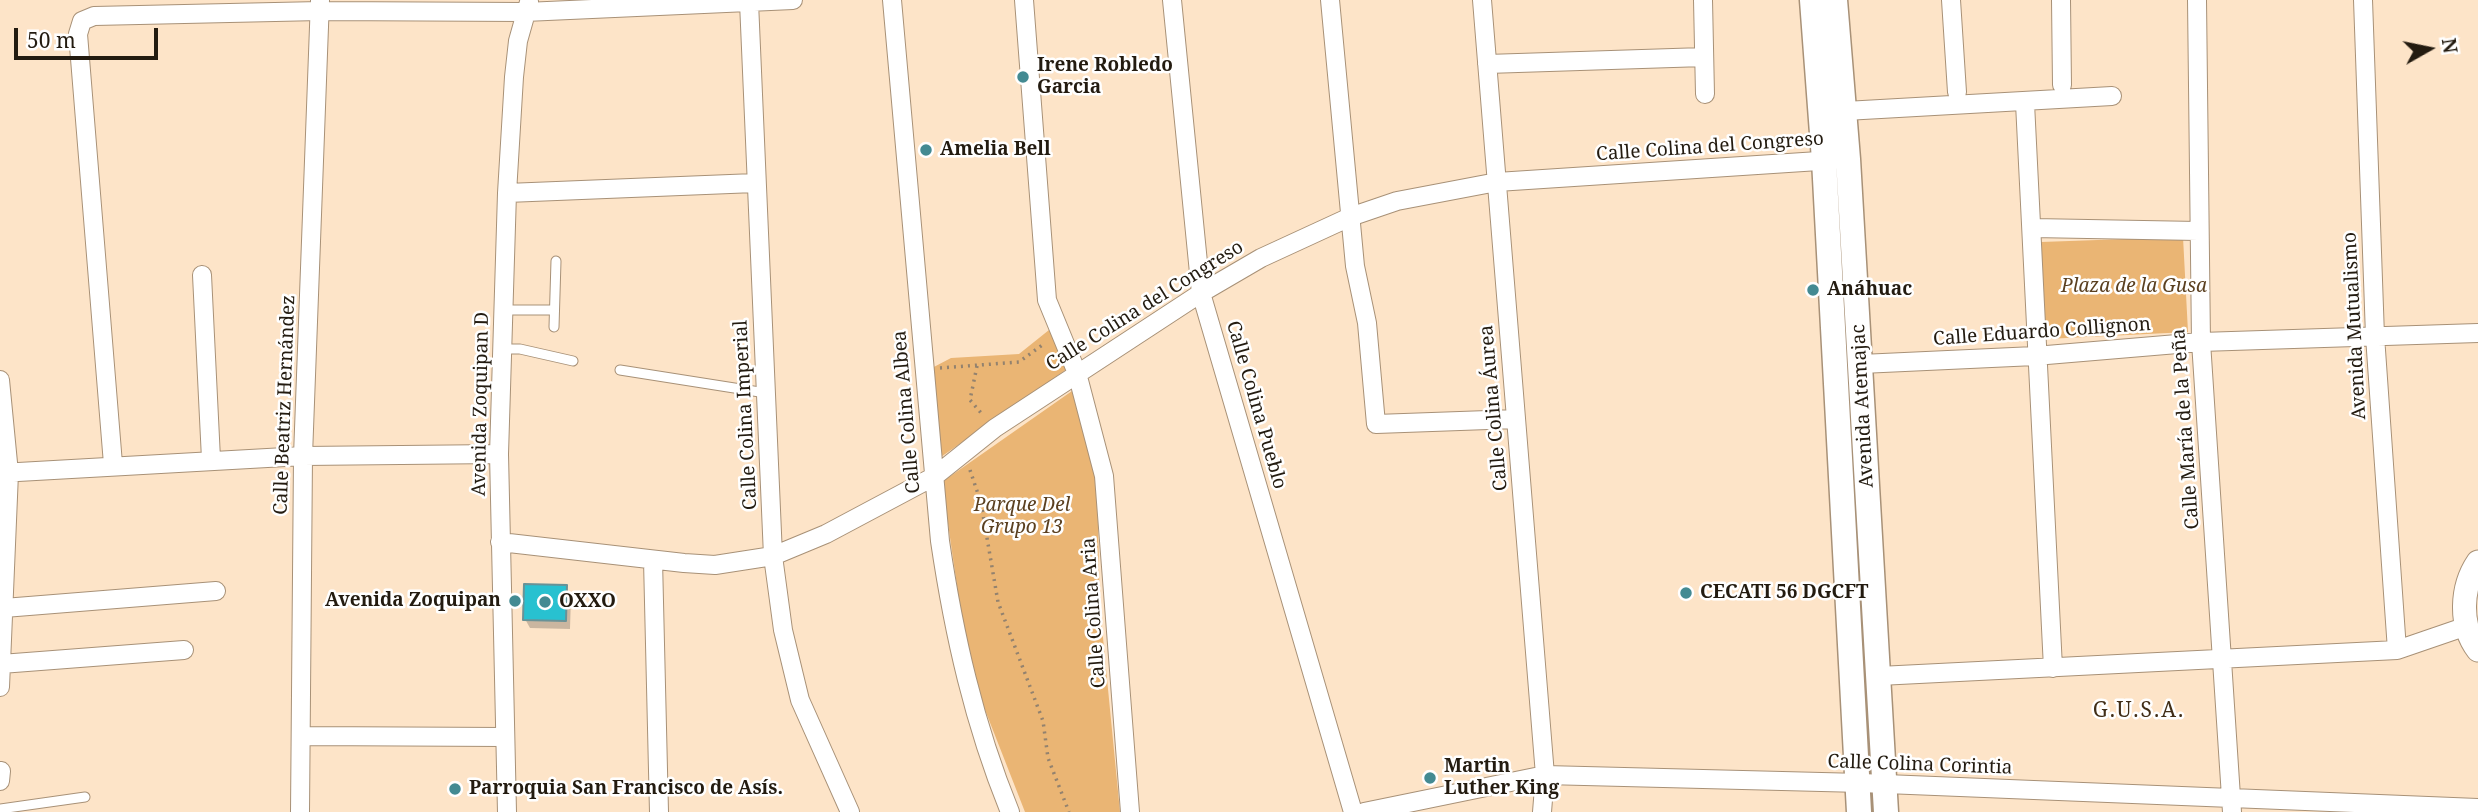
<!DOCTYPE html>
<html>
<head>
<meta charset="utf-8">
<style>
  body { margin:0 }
  #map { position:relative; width:2478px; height:812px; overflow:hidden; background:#fde4c8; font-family:"Noto Serif",serif }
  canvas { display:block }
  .north { position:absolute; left:2394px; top:14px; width:70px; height:70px; -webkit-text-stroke:5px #fff; paint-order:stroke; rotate:81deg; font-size:19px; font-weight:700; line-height:28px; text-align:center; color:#231b10 }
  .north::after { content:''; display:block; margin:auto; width:24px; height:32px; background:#231b10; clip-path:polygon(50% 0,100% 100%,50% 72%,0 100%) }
  .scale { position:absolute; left:14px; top:28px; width:144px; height:32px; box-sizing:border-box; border:4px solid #231b10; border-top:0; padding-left:9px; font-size:21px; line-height:24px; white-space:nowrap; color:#231b10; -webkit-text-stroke:5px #fff; paint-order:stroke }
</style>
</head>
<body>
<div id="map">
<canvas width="2478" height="812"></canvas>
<div class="north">N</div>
<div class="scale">50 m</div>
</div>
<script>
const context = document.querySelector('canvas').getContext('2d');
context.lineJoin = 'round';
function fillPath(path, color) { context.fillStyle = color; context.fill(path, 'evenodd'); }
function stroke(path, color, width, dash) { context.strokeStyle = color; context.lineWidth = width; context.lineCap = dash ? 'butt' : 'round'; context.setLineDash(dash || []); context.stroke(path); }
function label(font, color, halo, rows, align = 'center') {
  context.font = font + ' "Noto Serif",serif'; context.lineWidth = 5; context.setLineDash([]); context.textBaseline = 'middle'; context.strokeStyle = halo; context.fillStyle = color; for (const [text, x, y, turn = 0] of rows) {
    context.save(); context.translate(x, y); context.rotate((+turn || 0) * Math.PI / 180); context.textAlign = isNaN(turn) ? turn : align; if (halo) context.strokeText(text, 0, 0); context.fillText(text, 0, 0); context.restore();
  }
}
const green = new Path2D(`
  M 2183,237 L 2188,332 L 2046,339 L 2041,242 Z
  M 1049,330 L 1067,369 L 938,459 L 930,369 L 951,358 L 1019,354 Z
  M 1072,391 L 1097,485 L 1100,607 L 1120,812 L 1025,812 L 969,669 L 942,482 Z`);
const shadow = new Path2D(`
  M 566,587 L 571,596 L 570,629 L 530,628 L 525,619 Z`);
const building = new Path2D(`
  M 524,584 L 567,585 L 566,621 L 523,620 Z`);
const path = new Path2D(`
  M 977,366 L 970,400 L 982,414
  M 940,368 L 1019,362 L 1045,343
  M 970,470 L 981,503 L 998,602 L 1043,721 L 1048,758 L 1069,812`);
const service = new Path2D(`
  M 504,310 L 552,310
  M 554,327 L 556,261
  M 502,349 L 520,349 L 573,361
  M 620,370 L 766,393
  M 0,809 L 85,797`);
const minor = new Path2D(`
  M 892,0 L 940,541 C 954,635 974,724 1010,812
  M 1024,0 L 1047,300 L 1077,373 L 1104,476 L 1130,812
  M 1172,0 L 1201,293 L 1353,812
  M 1330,0 L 1355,266 L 1367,323 L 1376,424 L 1516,419
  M 1482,0 L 1545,775 L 1542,812
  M 1703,0 L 1705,94
  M 1951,0 L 1957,92
  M 2061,0 L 2062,85
  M 2197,0 L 2201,342 L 2232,812
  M 2363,0 L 2375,336 L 2397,650
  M 749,2 L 773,556 L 783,630 L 800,700 L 850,812
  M 1487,64 L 1704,57
  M 2025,103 L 2053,668
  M 1845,111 L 2112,96
  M 507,193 L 755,183
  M 2033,228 L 2198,231
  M 202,275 L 211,459
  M 1861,364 L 2035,356 L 2201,342 L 2478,333
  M 0,380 L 9,473 L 0,687
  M 113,464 L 78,34 L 82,21 L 94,16 L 320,11 L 525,12 L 793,0
  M 0,473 L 303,456 L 499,454
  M 500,542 L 684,563 L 715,565 L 773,556 L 826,534 L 935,476 L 995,428 L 1201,293 L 1261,258 L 1350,217 L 1397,201 L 1497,182 L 1834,160
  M 653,560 L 659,812
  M 4,608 L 216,591
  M 1,664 L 184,650
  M 1879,676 L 2397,650 L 2467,626
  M 302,736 L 504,737
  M 0,781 L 1,771
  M 300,812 L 303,456 L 320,0
  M 507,812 L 499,454 L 507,193 L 514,77 L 518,41 L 529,2
  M 1364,812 L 1545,775 L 1861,783 L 2478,808`);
const tertiary = new Path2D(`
  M 2478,562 C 2461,587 2459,625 2478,650`);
const secondary = new Path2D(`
  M 1812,0 L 1824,160 L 1859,812
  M 1835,0 L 1848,159 L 1886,812`);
const markers = [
  [1023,77,7,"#438a92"],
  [926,150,7,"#438a92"],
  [1813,290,7,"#438a92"],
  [1686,593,7,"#438a92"],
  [515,601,7,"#438a92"],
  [545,602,7,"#438a92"],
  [1430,778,7,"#438a92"],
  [455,789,7,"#438a92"]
];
const poiNames = [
  ["Irene Robledo",1037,66],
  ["Garcia",1037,88],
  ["Amelia Bell",940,150],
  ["Anáhuac",1827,290],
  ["CECATI 56 DGCFT",1700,593],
  ["Avenida Zoquipan",501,601,"right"],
  ["OXXO",559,602],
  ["Martin",1444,767],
  ["Luther King",1444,789],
  ["Parroquia San Francisco de Asís.",469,789]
];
const streetNames = [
  ["Calle Colina del Congreso",1710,147,-4],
  ["Calle Colina del Congreso",1145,306,-32],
  ["Avenida Mutualismo",2355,326,-93],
  ["Calle Eduardo Collignon",2042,332,-4],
  ["Avenida Zoquipan D",481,404,-89],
  ["Calle Beatriz Hernández",285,405,-88],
  ["Calle Colina Pueblo",1256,405,74],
  ["Avenida Atemajac",1863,406,-93],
  ["Calle Colina Áurea",1494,408,-95],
  ["Calle Colina Albea",907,412,-95],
  ["Calle Colina Imperial",746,415,-93],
  ["Calle María de la Peña",2186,429,-94],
  ["Calle Colina Aria",1094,613,-94],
  ["Calle Colina Corintia",1920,765,2]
];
const parkNames = [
  ["Plaza de la Gusa",2134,287],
  ["Parque Del",1022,506],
  ["Grupo 13",1022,528]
];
const neighbourhoodNames = [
  ["G.U.S.A.",2139,711]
];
fillPath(green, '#eab574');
fillPath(shadow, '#0003');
fillPath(building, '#28c1d0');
stroke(building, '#689297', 2);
stroke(service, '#a89177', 11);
stroke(minor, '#a89177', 20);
stroke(tertiary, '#a89177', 25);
stroke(secondary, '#a89177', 27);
stroke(path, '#93826e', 3.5, [2, 5]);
stroke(service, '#fff', 9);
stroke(minor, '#fff', 18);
stroke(tertiary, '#fff', 23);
stroke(secondary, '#fff', 24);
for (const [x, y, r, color] of markers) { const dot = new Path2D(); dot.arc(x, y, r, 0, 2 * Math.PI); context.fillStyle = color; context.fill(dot); stroke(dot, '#fff', 2.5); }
label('bold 19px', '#231b10', '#fff', poiNames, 'left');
label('19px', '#231b10', '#fff', streetNames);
label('italic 19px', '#5b4020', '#fff', parkNames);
context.letterSpacing = '2px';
label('21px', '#412e17', '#fff', neighbourhoodNames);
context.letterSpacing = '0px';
</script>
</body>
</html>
